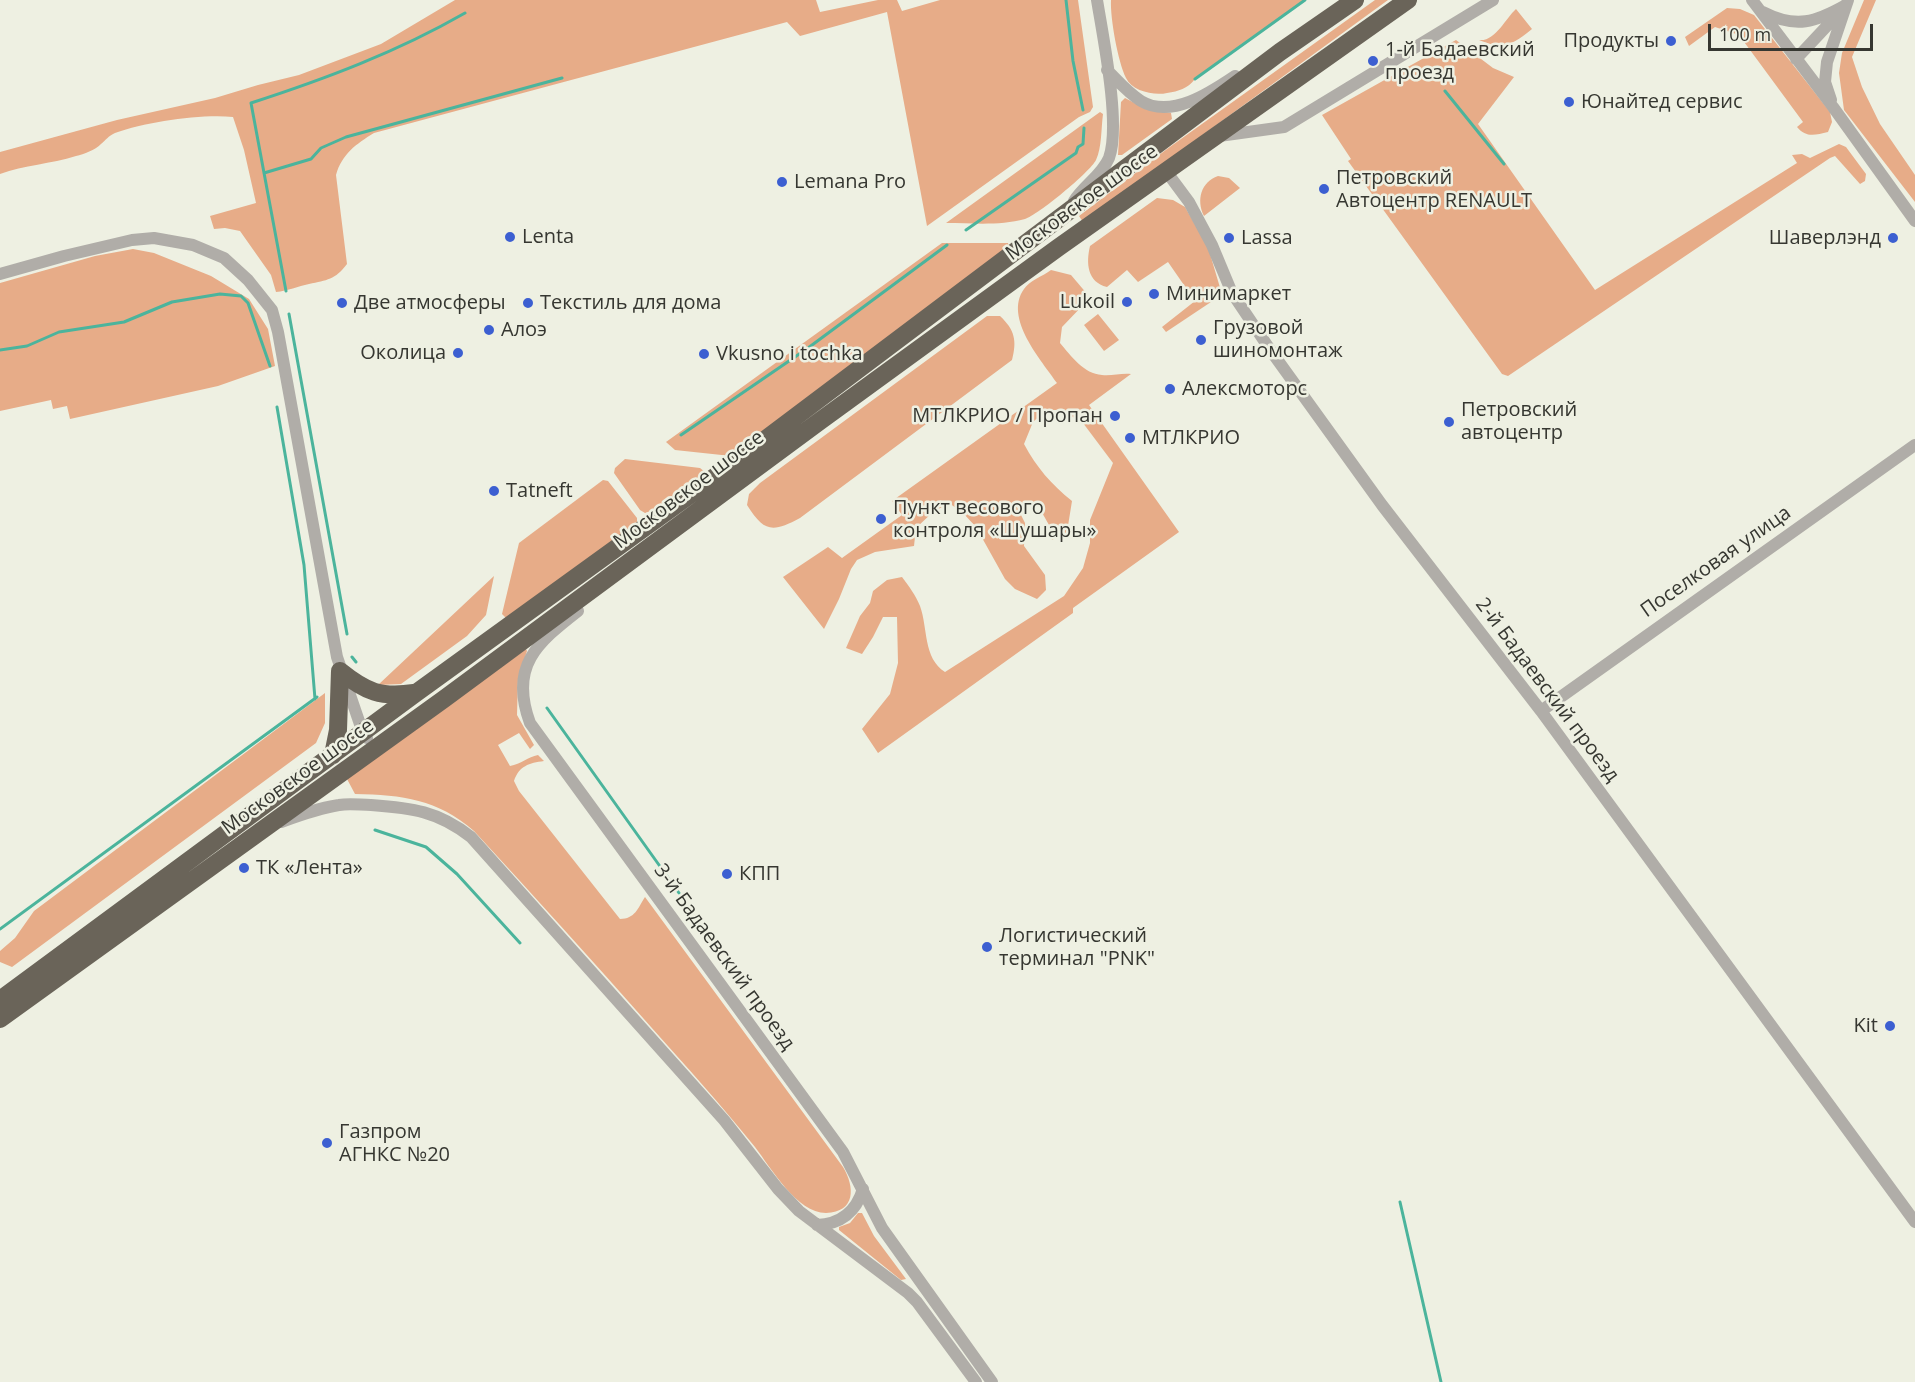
<!DOCTYPE html>
<html>
<head>
<meta charset="utf-8">
<style>
  body { margin:0 }
  #map { position:relative; width:1915px; height:1382px; overflow:hidden; background:#eef0e2; font-family:"Open Sans",sans-serif }
  canvas { display:block }
  .scale { position:absolute; left:1708px; top:24px; width:165px; height:27px; box-sizing:border-box; border:3px solid #363731; border-top:0; padding-left:8px; font-size:18px; line-height:21px; white-space:nowrap; color:#363731; -webkit-text-stroke:4px #eef0e2; paint-order:stroke }
</style>
</head>
<body>
<div id="map">
<canvas width="1915" height="1382"></canvas>
<div class="scale">100 m</div>
</div>
<script>
const context = document.querySelector('canvas').getContext('2d');
context.lineJoin = 'round';
function fillPath(path, color) { context.fillStyle = color; context.fill(path, 'evenodd'); }
function stroke(path, color, width, dash) { context.strokeStyle = color; context.lineWidth = width; context.lineCap = dash ? 'butt' : 'round'; context.setLineDash(dash || []); context.stroke(path); }
function label(font, color, halo, rows, align = 'center') {
  context.font = font + ' "Open Sans",sans-serif'; context.lineWidth = 5; context.setLineDash([]); context.textBaseline = 'middle'; context.strokeStyle = halo; context.fillStyle = color; for (const [text, x, y, turn = 0] of rows) {
    context.save(); context.translate(x, y); context.rotate((+turn || 0) * Math.PI / 180); context.textAlign = isNaN(turn) ? turn : align; if (halo) context.strokeText(text, 0, 0); context.fillText(text, 0, 0); context.restore();
  }
}
const green = new Path2D(`
  M 455,0 L 816,0 L 820,12 L 878,0 L 897,0 L 902,11 L 940,0 L 1078,0 L 1093,107 L 1090,112 L 1079,117 L 927,226 L 887,12 L 800,36 L 787,22 L 374,133 C 356,144 342,154 336,175 L 347,264 C 335,280 327,280 309,284 C 298,286 288,291 276,292 L 271,275 L 240,231 L 225,228 L 214,229 L 210,216 L 256,203 L 244,150 L 233,117 C 199,114 147,122 115,133 C 108,136 106,140 101,144 C 95,150 84,154 76,156 C 51,164 24,165 0,174 L 0,152 L 117,120 L 215,98 L 258,85 L 299,75 L 381,44 Z
  M 1111,0 L 1305,0 L 1195,79 C 1187,89 1179,91 1167,93 C 1154,96 1132,91 1126,78 C 1118,62 1110,18 1111,0 Z
  M 1375,0 L 1388,0 L 1083,222 L 1079,216 L 1167,149 Z
  M 1864,0 L 1876,0 L 1852,57 L 1862,87 L 1880,124 L 1915,175 L 1915,202 L 1844,110 L 1839,73 L 1842,53 Z
  M 1727,8 L 1740,9 L 1754,15 L 1830,112 L 1832,122 L 1828,132 C 1815,135 1806,138 1797,127 L 1803,122 L 1739,35 L 1715,27 L 1689,46 L 1685,37 Z
  M 1516,9 L 1532,29 C 1512,45 1504,50 1479,40 C 1495,42 1505,19 1516,9 Z
  M 1456,40 L 1493,68 L 1514,77 L 1478,124 L 1595,290 L 1797,163 L 1792,155 L 1802,154 L 1810,158 L 1839,144 L 1846,147 L 1866,174 L 1865,181 L 1860,184 L 1835,156 L 1830,158 L 1508,376 L 1502,374 L 1348,161 L 1351,159 L 1322,115 Z
  M 1125,98 L 1146,109 L 1171,113 L 1172,119 L 1122,155 L 1118,155 L 1121,102 Z
  M 1100,112 L 1103,114 C 1101,129 1102,147 1096,160 C 1090,172 1038,215 1025,219 C 1000,226 972,223 946,223 Z
  M 1218,176 L 1229,178 L 1240,188 L 1204,216 C 1196,200 1201,182 1218,176 Z
  M 1157,198 L 1173,200 L 1185,207 L 1208,247 L 1221,291 L 1214,300 L 1166,332 L 1162,327 L 1195,301 L 1168,262 L 1138,282 L 1127,270 L 1107,287 C 1087,282 1086,263 1090,246 Z
  M 942,243 L 1008,243 L 1009,247 L 731,456 L 675,450 L 666,442 Z
  M 133,249 L 154,253 L 211,276 L 249,299 L 268,329 L 275,366 L 218,386 L 70,419 L 67,406 L 53,409 L 51,400 L 0,411 L 0,283 L 95,256 Z
  M 1051,270 L 1071,275 L 1088,295 L 1086,302 L 1062,327 L 1060,343 C 1071,356 1084,374 1102,375 C 1112,376 1121,373 1131,374 L 1089,405 L 1179,532 L 1073,608 L 1073,613 L 878,753 L 862,729 L 890,694 L 898,663 L 897,617 L 883,617 L 873,637 L 862,654 L 846,648 L 860,616 L 870,603 L 873,591 L 887,580 L 902,577 C 909,586 916,596 920,606 C 928,628 923,658 945,672 L 1064,596 L 1083,568 L 1090,543 L 1090,520 L 1113,463 L 1083,423 L 1061,410 L 1046,410 L 1033,422 L 1024,444 C 1037,468 1051,484 1072,501 L 1067,532 L 1052,540 L 1049,525 L 1036,502 L 1022,503 L 1017,507 L 1025,523 L 1024,546 L 1045,575 L 1046,590 L 1037,599 L 1015,589 L 1005,579 L 976,527 L 963,513 L 949,503 L 933,512 L 916,528 L 914,546 L 875,552 L 857,560 L 851,569 L 839,599 L 824,629 L 783,577 L 828,547 L 842,558 L 902,515 L 892,501 L 1057,383 C 1042,361 1003,318 1024,289 C 1029,281 1043,276 1051,270 Z
  M 1098,314 L 1119,340 L 1104,351 L 1084,325 Z
  M 987,316 L 1000,316 C 1015,330 1017,341 1012,360 L 800,518 C 772,533 764,532 747,505 L 749,494 L 760,483 Z
  M 625,459 L 700,468 L 705,472 L 703,477 L 655,510 L 645,513 L 640,510 L 614,473 L 615,468 Z
  M 603,480 L 608,481 L 637,518 L 637,528 L 506,618 L 502,614 L 519,543 Z
  M 494,576 L 486,615 L 467,636 L 401,684 L 378,685 Z
  M 526,649 L 527,651 L 518,679 L 517,715 L 534,745 L 530,749 L 519,733 L 498,745 L 510,766 C 521,764 528,757 538,755 L 544,761 C 529,763 519,766 514,781 L 519,791 L 620,919 C 635,919 638,908 645,897 L 843,1167 C 855,1187 856,1212 826,1213 C 797,1213 771,1168 755,1147 C 722,1106 686,1066 651,1027 C 593,961 534,896 474,831 C 437,799 403,795 355,794 L 347,779 Z
  M 325,693 L 325,723 L 316,743 L 12,967 L 0,962 L 0,951 L 15,938 L 34,911 Z
  M 858,1213 L 862,1213 L 874,1236 L 906,1279 L 901,1280 L 839,1230 L 839,1227 L 850,1223 Z`);
const stream = new Path2D(`
  M 1066,0 L 1073,61 L 1083,110
  M 1195,79 L 1305,0
  M 1445,91 L 1504,164
  M 264,173 L 311,159 L 321,148 L 346,137 L 562,78
  M 966,230 L 1076,153 L 1078,147 L 1083,144 L 1084,128
  M 286,291 L 251,103 C 325,79 397,52 465,13
  M 289,314 L 347,634
  M 0,350 L 27,346 L 59,332 L 124,322 L 172,302 L 220,294 L 241,296 L 248,303 L 270,366
  M 277,407 L 304,565 L 315,699
  M 681,435 L 808,348 L 947,245
  M 352,657 L 356,662
  M 547,708 L 679,893
  M 375,830 L 426,847 L 457,874 L 520,943
  M 0,929 L 317,697
  M 1400,1202 L 1441,1382`);
const minor = new Path2D(`
  M 1752,0 L 1833,107 L 1915,221
  M 1763,12 C 1796,29 1816,22 1846,5
  M 1796,59 L 1840,12
  M 1107,70 C 1118,81 1128,93 1141,101 C 1171,119 1210,93 1235,76
  M 1831,100 L 1825,82 L 1827,62 L 1848,0
  M 1219,136 L 1284,127 L 1493,0
  M 1166,171 L 1189,202 L 1212,245 L 1232,293 L 1271,351 L 1382,505 L 1541,711 L 1915,1222
  M 1074,201 C 1083,186 1102,175 1109,158 C 1121,125 1103,37 1097,0
  M 0,274 L 64,256 L 132,240 L 154,238 L 193,245 L 224,258 L 248,280 L 272,310 L 278,332 L 337,657 L 363,733 L 367,738
  M 578,611 C 537,643 509,666 530,723 L 843,1152 L 882,1228 L 992,1382
  M 1541,711 L 1915,445
  M 281,822 C 300,815 319,808 339,805 C 350,803 360,805 371,805 C 412,808 438,811 471,837 L 724,1120 L 778,1189 L 799,1211 L 908,1293 L 917,1302 L 976,1382
  M 817,1225 C 841,1224 856,1212 863,1189`);
const highway = new Path2D(`
  M 340,671 C 366,692 381,698 414,693
  M 333,755 L 338,730 L 340,671
  M 0,1000 L 416,693 L 738,460 L 1280,52 L 1355,0
  M 0,1019 L 444,699 L 820,421 L 1059,247 L 1408,0`);
const markers = [
  [1671,41,6,"#3c5fd1"],
  [1373,61,6,"#3c5fd1"],
  [1569,102,6,"#3c5fd1"],
  [782,182,6,"#3c5fd1"],
  [1324,189,6,"#3c5fd1"],
  [510,237,6,"#3c5fd1"],
  [1229,238,6,"#3c5fd1"],
  [1893,238,6,"#3c5fd1"],
  [1154,294,6,"#3c5fd1"],
  [1127,302,6,"#3c5fd1"],
  [342,303,6,"#3c5fd1"],
  [528,303,6,"#3c5fd1"],
  [489,330,6,"#3c5fd1"],
  [1201,340,6,"#3c5fd1"],
  [458,353,6,"#3c5fd1"],
  [704,354,6,"#3c5fd1"],
  [1170,389,6,"#3c5fd1"],
  [1115,416,6,"#3c5fd1"],
  [1449,422,6,"#3c5fd1"],
  [1130,438,6,"#3c5fd1"],
  [494,491,6,"#3c5fd1"],
  [881,519,6,"#3c5fd1"],
  [244,868,6,"#3c5fd1"],
  [727,874,6,"#3c5fd1"],
  [987,947,6,"#3c5fd1"],
  [1890,1026,6,"#3c5fd1"],
  [327,1143,6,"#3c5fd1"]
];
const poiNames = [
  ["Продукты",1659,41,"right"],
  ["1-й Бадаевский",1385,50],
  ["проезд",1385,73],
  ["Юнайтед сервис",1581,102],
  ["Петровский",1336,178],
  ["Автоцентр RENAULT",1336,201],
  ["Lemana Pro",794,182],
  ["Lenta",522,237],
  ["Lassa",1241,238],
  ["Шаверлэнд",1881,238,"right"],
  ["Минимаркет",1166,294],
  ["Lukoil",1115,302,"right"],
  ["Две атмосферы",354,303],
  ["Текстиль для дома",540,303],
  ["Грузовой",1213,328],
  ["шиномонтаж",1213,351],
  ["Алоэ",501,330],
  ["Околица",446,353,"right"],
  ["Vkusno i tochka",716,354],
  ["Алексмоторс",1182,389],
  ["Петровский",1461,410],
  ["автоцентр",1461,433],
  ["МТЛКРИО / Пропан",1103,416,"right"],
  ["МТЛКРИО",1142,438],
  ["Tatneft",506,491],
  ["Пункт весового",893,508],
  ["контроля «Шушары»",893,531],
  ["ТК «Лента»",256,868],
  ["КПП",739,874],
  ["Логистический",999,936],
  ["терминал \"PNK\"",999,959],
  ["Kit",1878,1026,"right"],
  ["Газпром",339,1132],
  ["АГНКС №20",339,1155]
];
const streetNames = [
  ["Московское шоссе",1082,203,-36],
  ["Московское шоссе",689,490,-37],
  ["Поселковая улица",1716,562,-35],
  ["2-й Бадаевский проезд",1547,690,53],
  ["Московское шоссе",298,777,-36],
  ["3-й Бадаевский проезд",724,957,54]
];
fillPath(green, '#e7ac88');
stroke(stream, '#4bb49c', 3);
stroke(minor, '#b0ada8', 12);
stroke(highway, '#6a6459', 18);
for (const [x, y, r, color] of markers) { const dot = new Path2D(); dot.arc(x, y, r, 0, 2 * Math.PI); context.fillStyle = color; context.fill(dot); stroke(dot, '#eef0e2', 2); }
label('20px', '#363731', '#eef0e2', poiNames, 'left');
label('20px', '#363731', '#eef0e2', streetNames);
</script>
</body>
</html>
